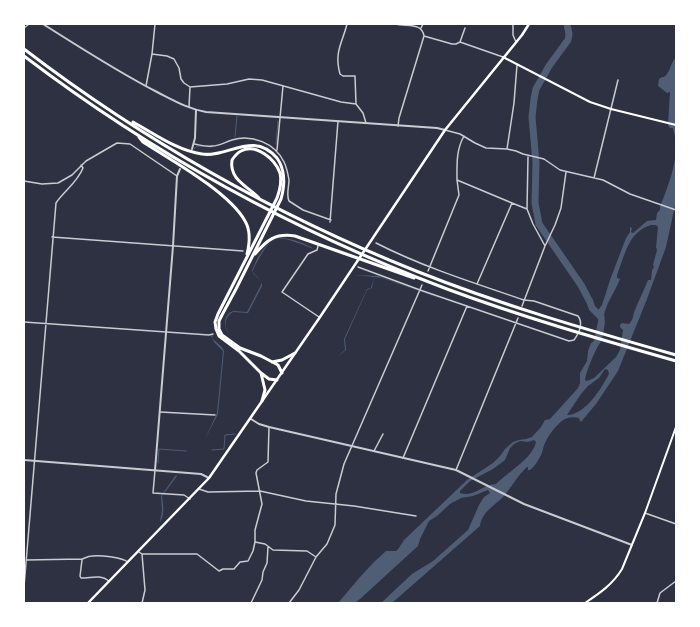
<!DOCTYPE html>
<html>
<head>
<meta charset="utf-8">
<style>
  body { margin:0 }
  #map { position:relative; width:700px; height:627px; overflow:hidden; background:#2d3142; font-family:"Roboto Serif",serif }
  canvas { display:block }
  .frame { position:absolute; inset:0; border:25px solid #fff; pointer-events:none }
</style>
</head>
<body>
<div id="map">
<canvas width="700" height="627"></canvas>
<div class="frame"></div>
</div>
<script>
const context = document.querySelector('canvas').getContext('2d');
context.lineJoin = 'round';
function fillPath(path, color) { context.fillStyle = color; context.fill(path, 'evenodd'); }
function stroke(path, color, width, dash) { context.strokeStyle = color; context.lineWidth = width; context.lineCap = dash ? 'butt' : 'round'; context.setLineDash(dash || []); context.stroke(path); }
const water = new Path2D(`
  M 676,57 L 676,201 L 666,247 L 647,299 L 618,371 L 596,404 L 581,422 L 580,421 L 579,418 C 566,415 561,421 553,430 C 550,434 547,438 545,443 C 543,447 543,451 541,455 C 538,461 535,466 530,470 L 528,470 L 528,467 L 527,467 C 517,476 512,487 503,497 C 494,506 482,512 480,526 L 392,603 L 381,603 L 412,574 L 433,561 L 468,530 L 479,505 L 484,497 L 490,493 L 488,490 L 473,496 L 461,498 L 450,504 L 437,516 L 429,521 L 420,539 L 418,546 L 360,599 L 355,603 L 338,603 L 360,577 L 375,561 L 386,551 L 396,551 L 399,548 L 404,540 L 467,480 L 493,463 L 500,456 L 505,449 L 513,442 L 519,440 L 526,439 L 532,437 L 541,427 L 545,420 L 550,419 L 578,388 L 580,383 L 580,373 L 587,361 L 588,351 L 591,343 L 594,341 L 598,322 L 599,309 L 602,305 L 610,280 L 626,238 L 630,232 L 630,227 L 632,228 L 631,232 L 633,233 L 647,221 L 656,220 L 657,213 L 660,210 L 660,207 C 668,186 679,160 675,137 C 675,134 673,131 673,128 L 670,128 L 668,125 L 670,92 L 667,93 L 658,86 L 659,79 L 662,77 L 664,77 C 671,72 670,63 676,57 ZM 651,225 L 656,225 L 658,227 L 656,247 L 657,250 L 653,265 L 654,267 L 652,270 L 651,280 L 648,280 C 644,290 639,300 635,310 C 632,316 635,317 629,324 L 622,323 L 620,325 L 620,327 L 623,330 L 620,350 L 616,357 L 594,378 L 587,381 L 585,380 C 586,372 595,350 600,343 C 603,338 604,328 605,322 C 605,321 604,317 604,316 C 605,305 616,290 620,279 L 617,278 L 617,275 C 625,255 628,232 651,225 ZM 605,369 L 608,370 L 609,374 C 601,389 585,415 567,415 L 581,394 L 588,386 L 599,378 ZM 534,440 L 536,442 C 532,459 509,471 496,484 C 483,484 473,498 460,493 L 460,491 L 470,481 L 493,469 L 505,460 L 510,448 L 514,444 L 520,441 L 528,442 Z
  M 282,238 C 293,239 305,243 314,249 C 277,235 273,230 253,270 L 253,273 L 262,282 L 262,286 L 248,313 L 233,312 C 225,316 223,326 229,333 L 228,332 C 223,325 224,313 234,311 C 238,311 243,312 247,312 L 261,285 L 262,282 L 252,271 C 257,257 266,240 282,238 Z
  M 354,275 L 378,276 L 464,307 L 382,278 L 374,277 L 372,288 L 367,290 L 345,339 L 346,350 L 337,357 L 304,431 L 337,357 L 345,350 L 344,339 L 367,289 L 371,288 L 374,277 Z
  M 213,335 L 212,338 C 215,342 223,346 224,351 L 218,414 L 205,439 L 217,413 L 223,351 L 214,342 L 211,336 Z
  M 176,475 L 177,476 L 162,496 C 163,504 165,515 160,522 L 162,510 L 161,496 Z`);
const stream = new Path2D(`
  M 235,137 L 237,116
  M 276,144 L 278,121
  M 194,149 L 197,146 L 212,147
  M 212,450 L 224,449 L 225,435 L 235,434
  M 158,463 L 159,449 L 186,451`);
const river = new Path2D(`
  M 567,24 L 569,34 L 568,40 L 549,66 L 536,89 L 534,99 L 532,117 L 536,163 L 535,203 L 539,224 L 581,285 L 590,302 L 592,308 L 601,317`);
const minor = new Path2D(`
  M 347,24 C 342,44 334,52 340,74 L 343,76 L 355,76 L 356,104
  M 396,24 C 406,27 422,22 424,36 L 399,118 L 398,126
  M 513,24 L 513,35 L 516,42
  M 24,28 L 29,24
  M 421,28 L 423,24
  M 465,28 L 460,42 L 503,57
  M 424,36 L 452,44 L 456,44 L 460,42
  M 152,54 L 167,56 L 174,59 L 179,68 L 181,79 L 184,83 L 190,87 L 227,84 L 249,79 L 262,80 L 341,102 L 356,104 L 363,113 L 366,123
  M 146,86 L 152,54 L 155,24
  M 189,107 L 190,87
  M 445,130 L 460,134 L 475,143 L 486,148 L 507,149 L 516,151 L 523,154 L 544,159 L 560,170 L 603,180 L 630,194 L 676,210
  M 194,144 C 200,145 206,147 212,146 C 220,146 225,142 232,140 C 252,134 275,143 284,162 C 287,168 288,174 289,180 C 289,187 286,194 289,201 L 303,210 L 331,220
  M 507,149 L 514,103 L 517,65
  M 277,150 L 283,86
  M 594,178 L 618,80
  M 457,180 C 457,164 456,150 464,136
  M 24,181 L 42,184 L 58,183 L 72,175 L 86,161 L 117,143 L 130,144 L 177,176
  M 512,203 L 527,209 L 533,224 L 545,246
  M 527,209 L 528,157
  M 330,222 L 338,121
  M 52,237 L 243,251
  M 318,246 L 317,250 L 308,254 L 282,292 L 319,317
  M 358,267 L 420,290 L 569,341 L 574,340 C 579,333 584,324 578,316 L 534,301 L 524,300 C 474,283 423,267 376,243
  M 428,271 L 459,195 L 457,180 L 512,203 L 477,284
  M 522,306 L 545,246 L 555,225 L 561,208 L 566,172
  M 24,322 L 209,335 L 213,334
  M 160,412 L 215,415
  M 269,427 L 268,462 L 257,470 L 256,473 L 262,504 L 255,530 L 255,542 L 265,544 L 273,550 L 307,551 L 316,557 L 327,544 L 335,525 L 336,494 L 344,464 L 422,285
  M 374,451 L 383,434
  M 403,458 L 467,306
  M 155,470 L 153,493 L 184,495 L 190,499
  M 456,470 L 518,318
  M 199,489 L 208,492 L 260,491 L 306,501 L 354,506 L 416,516
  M 645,513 L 676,524
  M 139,552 L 142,554 L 197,554 L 219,571 L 223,569 L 234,569 L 240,562 L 248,561 L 253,551 L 255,542
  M 142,554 L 145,590 L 142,603
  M 26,560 L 82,559 C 85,558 88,556 92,556 C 100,555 121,557 128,562
  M 82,560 L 80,576 L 81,578 C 92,578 100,574 109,581
  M 24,587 L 56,203 C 64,191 77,183 83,168 L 81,165
  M 251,603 L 262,580 L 263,572 L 267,563 L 268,547
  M 289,603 L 299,590 L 316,557
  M 657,603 L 660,593 L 676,581`);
const tertiary = new Path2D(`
  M 43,24 C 81,48 118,72 157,92 C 173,100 188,109 206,112 L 437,128 L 445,130
  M 192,149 L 195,138 L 196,110
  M 251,419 L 259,424 L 269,427 L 456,470 L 524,504 L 632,545
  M 24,460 L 201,474 L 209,478
  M 155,470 L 173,246 L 177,176 L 180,169`);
const secondary = new Path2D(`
  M 503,57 L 590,102 L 611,109 L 676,125
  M 585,603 C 600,593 613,584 622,569 L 645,513 L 676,427`);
const primary = new Path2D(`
  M 88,603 L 209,478 L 320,317 L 445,130 L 522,35 L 529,24`);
const motorway = new Path2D(`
  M 24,49 C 143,140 276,215 416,271 C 501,305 588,330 676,355
  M 24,56 C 153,154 296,232 447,289 C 522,317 599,339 676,361
  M 133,122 C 153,133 178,151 202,154 C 228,158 253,130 277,158 C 286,171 285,185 281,199 L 236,289 L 222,315 L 219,321 L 219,329 L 222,335 L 240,348 L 261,356 L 278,365 L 282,373
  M 139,137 L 143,142 C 171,160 229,192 245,221 C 251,231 250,242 247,254
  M 259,198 C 248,186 229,180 232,160 C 234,157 237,153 241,151 C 256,143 275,159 280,173 C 282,181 280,190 277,198 L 218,314 L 215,322 L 216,329 L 219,336 L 239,351 L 261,373 L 265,390 L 262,401
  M 255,254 C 267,240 275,233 295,236 L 414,278
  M 272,362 L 282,360 L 295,353
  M 261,373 L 269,379 L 277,380`);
fillPath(water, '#4f5d75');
stroke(stream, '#4f5d75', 1);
stroke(river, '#4f5d75', 7);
stroke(minor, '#caccd0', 1.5);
stroke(tertiary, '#caccd0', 2);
stroke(secondary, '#fff', 2);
stroke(primary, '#fff', 2.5);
stroke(motorway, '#fff', 3);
</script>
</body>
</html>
